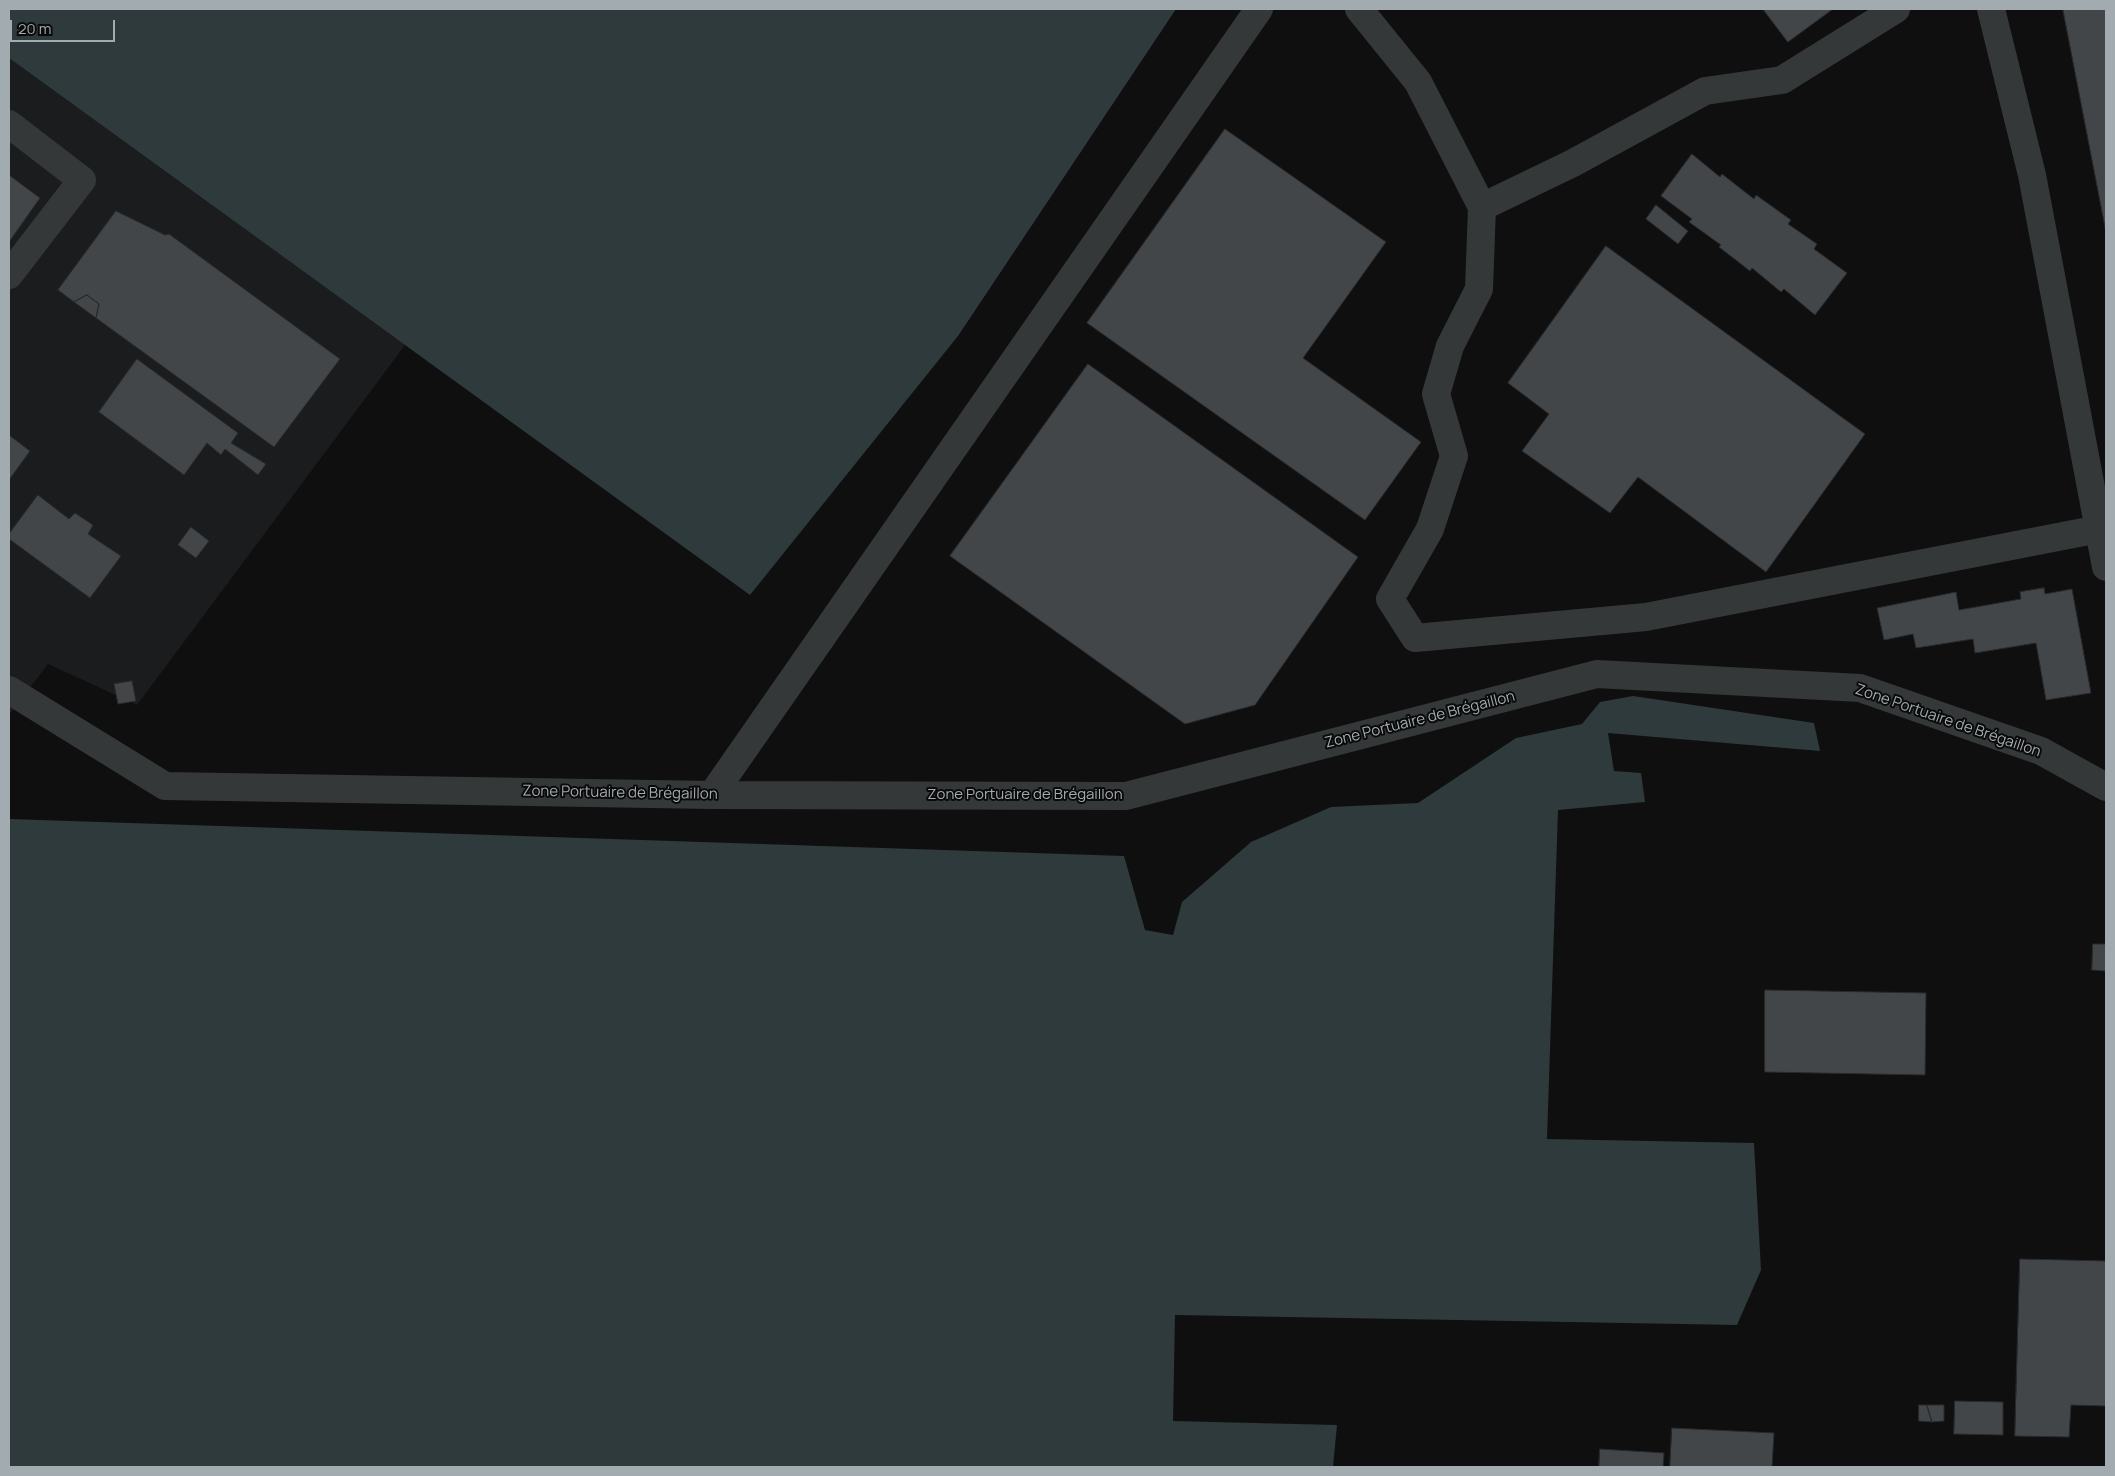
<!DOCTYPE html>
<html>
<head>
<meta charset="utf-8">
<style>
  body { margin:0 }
  #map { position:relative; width:2115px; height:1476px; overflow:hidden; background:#0f0f10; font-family:Manrope,sans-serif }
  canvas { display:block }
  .frame { position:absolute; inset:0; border:10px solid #a2abaf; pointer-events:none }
  .scale { position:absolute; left:10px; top:20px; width:105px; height:22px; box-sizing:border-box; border:2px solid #a2abaf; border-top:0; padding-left:6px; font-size:15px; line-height:18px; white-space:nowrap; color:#a2abaf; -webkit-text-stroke:4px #0a0a0b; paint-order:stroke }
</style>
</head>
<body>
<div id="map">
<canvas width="2115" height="1476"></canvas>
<div class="frame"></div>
<div class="scale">20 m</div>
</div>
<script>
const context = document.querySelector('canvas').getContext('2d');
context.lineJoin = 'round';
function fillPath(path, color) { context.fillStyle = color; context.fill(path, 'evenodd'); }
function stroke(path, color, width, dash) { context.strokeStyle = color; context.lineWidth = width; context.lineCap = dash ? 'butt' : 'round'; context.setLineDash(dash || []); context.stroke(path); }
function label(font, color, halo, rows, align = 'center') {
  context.font = font + ' Manrope,sans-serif'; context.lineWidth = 4; context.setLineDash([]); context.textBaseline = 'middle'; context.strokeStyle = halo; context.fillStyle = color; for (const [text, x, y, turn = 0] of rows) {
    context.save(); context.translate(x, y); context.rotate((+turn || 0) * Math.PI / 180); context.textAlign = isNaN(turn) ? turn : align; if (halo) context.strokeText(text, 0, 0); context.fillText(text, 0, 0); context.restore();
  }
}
const built = new Path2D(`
  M 9,58 L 405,345 L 137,705 L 48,664 L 9,715 Z`);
const water = new Path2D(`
  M 9,9 L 1176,9 L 958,336 L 750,595 L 9,58 Z
  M 1633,696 L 1814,723 L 1820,751 L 1608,733 L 1614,771 L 1641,773 L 1645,802 L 1558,810 L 1547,1139 L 1754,1143 L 1761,1270 L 1737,1325 L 1175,1315 L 1173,1421 L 1337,1425 L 1333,1467 L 9,1467 L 9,819 L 1124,856 L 1145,930 L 1173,935 L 1182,902 L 1251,842 L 1331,807 L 1418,803 L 1516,738 L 1582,724 L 1600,702 Z`);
const building = new Path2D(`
  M 1763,9 L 1833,9 L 1788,42 Z
  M 2063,9 L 2106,9 L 2106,232 Z
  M 1225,129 L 1386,242 L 1303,358 L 1421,442 L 1365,520 L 1087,323 Z
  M 1692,154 L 1720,177 L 1722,174 L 1754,199 L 1756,195 L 1791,220 L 1788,224 L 1817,244 L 1814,249 L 1847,273 L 1815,315 L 1784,289 L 1781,292 L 1752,268 L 1750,271 L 1719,247 L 1721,245 L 1689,222 L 1692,219 L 1661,196 Z
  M 9,175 L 40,198 L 9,242 Z
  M 1656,205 L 1688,231 L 1678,244 L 1646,219 Z
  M 116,211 L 165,235 L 169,234 L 340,359 L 274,447 L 96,318 L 99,304 L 87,295 L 74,302 L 58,290 Z
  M 1606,246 L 1865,434 L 1766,572 L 1638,477 L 1610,513 L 1522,451 L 1549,414 L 1508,383 Z
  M 87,295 L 99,304 L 96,318 L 74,302 Z
  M 137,359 L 238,433 L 231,443 L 266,464 L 258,475 L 225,449 L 221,455 L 207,443 L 184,475 L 99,412 Z
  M 1088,364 L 1358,557 L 1255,705 L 1185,724 L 950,556 Z
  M 9,435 L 30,451 L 9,480 Z
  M 38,495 L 69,519 L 75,513 L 93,525 L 88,534 L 121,556 L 90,598 L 9,539 L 9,534 Z
  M 191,527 L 209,541 L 196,558 L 178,545 Z
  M 2044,588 L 2045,594 L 2072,589 L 2091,693 L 2046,700 L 2036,643 L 1975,653 L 1973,639 L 1916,648 L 1913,634 L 1884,640 L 1877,608 L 1956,592 L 1959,610 L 2021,599 L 2020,592 Z
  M 132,681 L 136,701 L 118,704 L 114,684 Z
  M 2093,944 L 2106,944 L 2106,971 L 2092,970 Z
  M 1765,990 L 1926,993 L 1925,1075 L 1765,1072 Z
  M 2020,1259 L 2106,1261 L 2106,1406 L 2071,1405 L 2069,1437 L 2015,1436 Z
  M 1955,1401 L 2003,1402 L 2003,1435 L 1954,1434 Z
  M 1919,1405 L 1927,1405 L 1932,1422 L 1919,1421 Z
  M 1927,1405 L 1944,1405 L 1944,1421 L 1932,1422 Z
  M 1672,1428 L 1774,1433 L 1772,1467 L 1670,1467 Z
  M 1600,1449 L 1664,1453 L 1663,1467 L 1599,1467 Z`);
const minor = new Path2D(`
  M 1359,9 L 1418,82 L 1482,207 L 1573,163 L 1705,91 L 1782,80 L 1896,9
  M 1991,9 L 2032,175 L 2106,567
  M 9,124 L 82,180 L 9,275
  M 1482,207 L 1479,289 L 1450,346 L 1436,394 L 1454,456 L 1430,529 L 1390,599 L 1415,638 L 1646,617 L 2099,529
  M 9,690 L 165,786 L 712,795 L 1126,796 L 1597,674 L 1860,688 L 2041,751 L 2106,787
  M 712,795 L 1259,9`);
const streetNames = [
  ["Zone Portuaire de Brégaillon",1420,720,-14],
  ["Zone Portuaire de Brégaillon",1948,721,19],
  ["Zone Portuaire de Brégaillon",620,793,1],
  ["Zone Portuaire de Brégaillon",1025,795]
];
fillPath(built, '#1b1c1d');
fillPath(water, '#2e3a3b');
fillPath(building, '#434648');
stroke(building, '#292a2c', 1);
stroke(minor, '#353839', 28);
label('15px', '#a2abaf', '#0a0a0b', streetNames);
</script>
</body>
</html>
